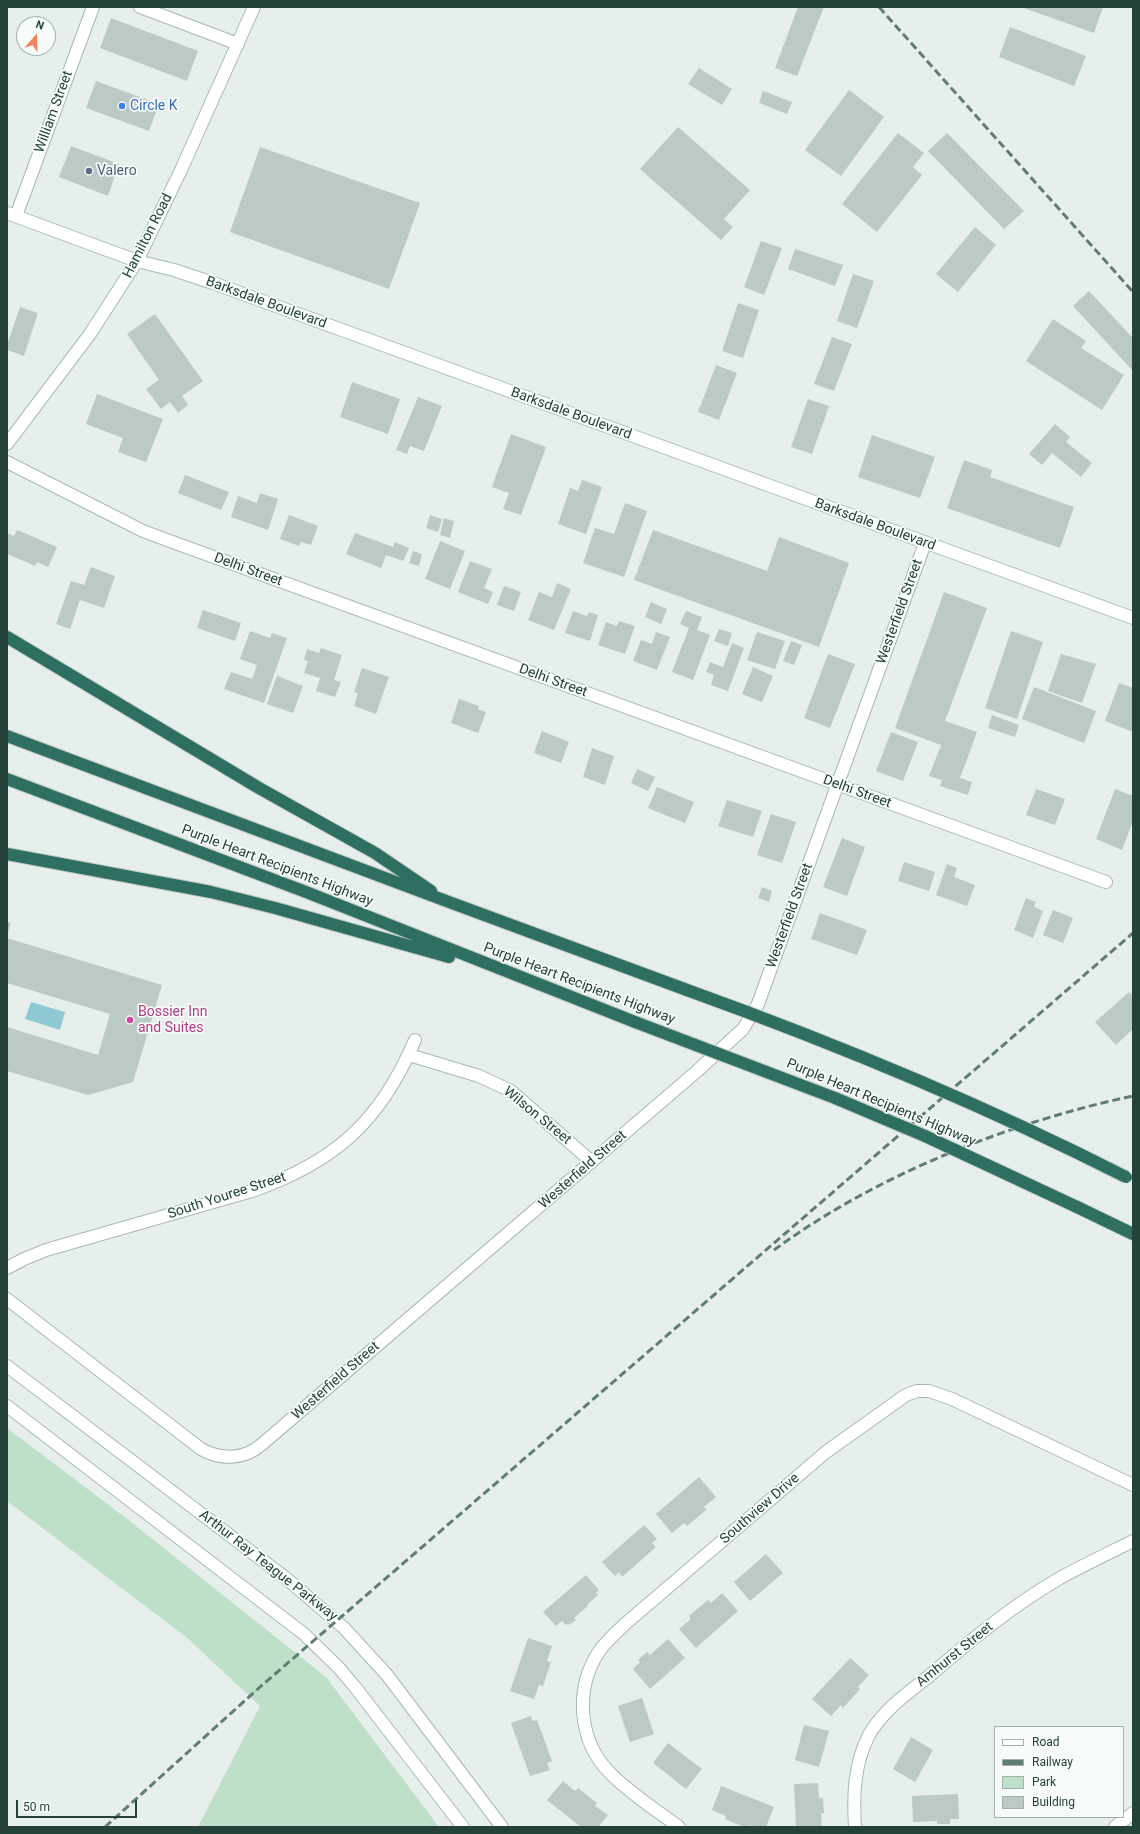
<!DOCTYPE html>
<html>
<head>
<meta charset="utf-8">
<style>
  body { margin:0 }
  #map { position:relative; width:1140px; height:1834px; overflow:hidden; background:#e6efeb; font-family:Roboto,sans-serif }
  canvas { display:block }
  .frame { position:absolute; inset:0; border:8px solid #24423a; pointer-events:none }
  .legend { position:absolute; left:994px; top:1726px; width:130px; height:92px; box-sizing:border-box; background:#f7fbf9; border:1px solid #a3b1ad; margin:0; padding:5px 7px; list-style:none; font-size:12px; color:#24423a }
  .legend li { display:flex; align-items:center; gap:8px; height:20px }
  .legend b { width:20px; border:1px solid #a3b1ad }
  .north { position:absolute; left:16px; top:16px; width:40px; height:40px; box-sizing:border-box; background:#f7fbf9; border:1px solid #a3b1ad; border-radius:50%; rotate:20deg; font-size:11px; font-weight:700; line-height:16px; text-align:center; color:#24423a }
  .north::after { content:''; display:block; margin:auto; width:14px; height:18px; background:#f4845f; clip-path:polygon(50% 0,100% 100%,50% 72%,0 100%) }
  .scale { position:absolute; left:16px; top:1800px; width:121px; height:18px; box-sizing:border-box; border:2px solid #24423a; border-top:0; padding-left:5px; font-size:12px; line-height:14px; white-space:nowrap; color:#24423a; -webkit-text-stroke:3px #f7fbf9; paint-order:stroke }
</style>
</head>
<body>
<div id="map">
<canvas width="1140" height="1834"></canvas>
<div class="frame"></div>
<ul class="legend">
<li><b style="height:5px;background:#fff"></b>Road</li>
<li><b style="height:5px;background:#5f7d75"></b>Railway</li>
<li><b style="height:11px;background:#bfe0c8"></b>Park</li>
<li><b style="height:11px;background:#bbcac4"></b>Building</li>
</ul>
<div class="north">N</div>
<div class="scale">50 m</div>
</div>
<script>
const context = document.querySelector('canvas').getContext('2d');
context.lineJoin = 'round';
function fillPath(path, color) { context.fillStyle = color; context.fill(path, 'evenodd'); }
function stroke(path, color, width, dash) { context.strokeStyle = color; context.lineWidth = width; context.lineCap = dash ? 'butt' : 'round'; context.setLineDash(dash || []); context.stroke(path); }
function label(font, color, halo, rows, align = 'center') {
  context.font = font + ' Roboto,sans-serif'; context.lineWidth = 3.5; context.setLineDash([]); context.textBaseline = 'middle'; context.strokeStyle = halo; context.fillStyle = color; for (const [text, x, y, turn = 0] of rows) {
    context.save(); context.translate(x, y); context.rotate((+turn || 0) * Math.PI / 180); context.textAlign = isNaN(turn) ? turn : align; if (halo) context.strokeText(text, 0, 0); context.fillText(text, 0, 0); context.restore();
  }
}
const green = new Path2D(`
  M 7,1428 L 131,1522 L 326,1677 L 439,1827 L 198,1827 L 260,1706 L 186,1637 L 7,1501 Z`);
const water = new Path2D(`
  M 31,1002 L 65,1012 L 60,1030 L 25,1019 Z`);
const building = new Path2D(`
  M 798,7 L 824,7 L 797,76 L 775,68 Z
  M 1021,7 L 1103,7 L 1094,33 Z
  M 111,18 L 198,51 L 187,81 L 100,48 Z
  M 1010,27 L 1086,56 L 1074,86 L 999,57 Z
  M 699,68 L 732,89 L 722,105 L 688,84 Z
  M 96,81 L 159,104 L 149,131 L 86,108 Z
  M 849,90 L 884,117 L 841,176 L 805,150 Z
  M 763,91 L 792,102 L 787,114 L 759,103 Z
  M 678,127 L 750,190 L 724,219 L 733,227 L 721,240 L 640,169 Z
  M 898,133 L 924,153 L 913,167 L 922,175 L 877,232 L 842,204 Z
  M 947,133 L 1024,211 L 1004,229 L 928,151 Z
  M 71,146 L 119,164 L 108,196 L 59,177 Z
  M 260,147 L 420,203 L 389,289 L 230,232 Z
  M 975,227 L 996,245 L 958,292 L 936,274 Z
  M 761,241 L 782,248 L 764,295 L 744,287 Z
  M 795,249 L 843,265 L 835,286 L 788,269 Z
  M 853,274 L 874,281 L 857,328 L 837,321 Z
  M 1089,291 L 1133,338 L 1133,371 L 1073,306 Z
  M 738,303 L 759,310 L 743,358 L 722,351 Z
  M 20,307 L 38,313 L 24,356 L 7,350 L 7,345 Z
  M 155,314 L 203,381 L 182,396 L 188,405 L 178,413 L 170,402 L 161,409 L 146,389 L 159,380 L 127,334 Z
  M 1053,319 L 1086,341 L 1081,348 L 1124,375 L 1102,410 L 1026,361 Z
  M 832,337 L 852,344 L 834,391 L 814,384 Z
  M 716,365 L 737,373 L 719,420 L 698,412 Z
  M 352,382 L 400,399 L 388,434 L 340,417 Z
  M 97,394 L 163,419 L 146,462 L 118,452 L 123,438 L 86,424 Z
  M 418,397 L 442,406 L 424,451 L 410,446 L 407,454 L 396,450 Z
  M 808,399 L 829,406 L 812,454 L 791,447 Z
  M 1055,424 L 1070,437 L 1066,442 L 1092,463 L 1081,477 L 1052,453 L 1042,465 L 1029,454 Z
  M 511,434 L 546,447 L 521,515 L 503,509 L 509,493 L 492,487 Z
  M 872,435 L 935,457 L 920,498 L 858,477 Z
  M 964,460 L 992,470 L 990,477 L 1074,507 L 1060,548 L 947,508 Z
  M 185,475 L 229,492 L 221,510 L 178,493 Z
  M 582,480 L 602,487 L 586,534 L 558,524 L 570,488 L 578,491 Z
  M 260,493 L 278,499 L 268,530 L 231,517 L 238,496 L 257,503 Z
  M 625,503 L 647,511 L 624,577 L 583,563 L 595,528 L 614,534 Z
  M 289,515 L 318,526 L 311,545 L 301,542 L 299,546 L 280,539 Z
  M 430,515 L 442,519 L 438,532 L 426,528 Z
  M 444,518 L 454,521 L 450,538 L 440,535 Z
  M 17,530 L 57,547 L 48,567 L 37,562 L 35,566 L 7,554 L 7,533 L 14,536 Z
  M 653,530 L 767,571 L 779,537 L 849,563 L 819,647 L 634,580 Z
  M 355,533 L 393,547 L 395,542 L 409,548 L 403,561 L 386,555 L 381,568 L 346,554 Z
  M 440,541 L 465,551 L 450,589 L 425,579 Z
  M 413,551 L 422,554 L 419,566 L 409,563 Z
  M 470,561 L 492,569 L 484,588 L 493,592 L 488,604 L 458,592 Z
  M 91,567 L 115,576 L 104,608 L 80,600 L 70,629 L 56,624 L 71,581 L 84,585 Z
  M 557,583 L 571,589 L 554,630 L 528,620 L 539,592 L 552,597 Z
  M 504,586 L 521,592 L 514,611 L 497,605 Z
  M 944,592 L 987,608 L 945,721 L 977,732 L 960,778 L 972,782 L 968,795 L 940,786 L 942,780 L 929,776 L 941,745 L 895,728 Z
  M 651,602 L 667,609 L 661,624 L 645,617 Z
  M 203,610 L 241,623 L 235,641 L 197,628 Z
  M 573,611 L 587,616 L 589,612 L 598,615 L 590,641 L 565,633 Z
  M 686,611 L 702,617 L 697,630 L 710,635 L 693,680 L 672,672 L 689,628 L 680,624 Z
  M 619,621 L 635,626 L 625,654 L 598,645 L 606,622 L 617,626 Z
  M 719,629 L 732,633 L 728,646 L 714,641 Z
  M 250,631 L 270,638 L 272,633 L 287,638 L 264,703 L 224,689 L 231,672 L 252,679 L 257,665 L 240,659 Z
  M 1011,631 L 1043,642 L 1017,719 L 985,708 Z
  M 656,632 L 670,637 L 657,670 L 633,661 L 641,640 L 652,644 Z
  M 757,632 L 785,641 L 775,669 L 747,660 Z
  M 791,641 L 802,645 L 794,665 L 783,661 Z
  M 732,643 L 744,648 L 728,691 L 711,685 L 714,675 L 706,672 L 710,662 L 723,667 Z
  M 321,648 L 342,655 L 334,680 L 341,682 L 335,697 L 316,691 L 320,678 L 304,673 L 308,661 L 304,660 L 307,649 L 319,653 Z
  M 828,654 L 855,664 L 830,728 L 804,718 Z
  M 1061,654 L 1096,664 L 1082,703 L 1048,691 Z
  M 753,667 L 773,676 L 762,702 L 742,694 Z
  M 362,668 L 389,677 L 376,714 L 354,706 L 358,693 L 354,692 Z
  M 277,676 L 303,686 L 293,713 L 267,704 Z
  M 1119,683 L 1133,688 L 1133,732 L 1105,721 Z
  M 1034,687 L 1096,711 L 1084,743 L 1022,719 Z
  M 459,699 L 479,706 L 478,709 L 486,712 L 478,733 L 451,723 Z
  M 992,715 L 1019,725 L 1015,737 L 988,728 Z
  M 542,731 L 569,742 L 561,763 L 534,753 Z
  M 891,732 L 918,742 L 903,781 L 876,771 Z
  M 592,748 L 614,756 L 605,785 L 583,777 Z
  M 637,769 L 655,777 L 648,791 L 631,783 Z
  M 657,787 L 694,802 L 685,823 L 648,808 Z
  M 1036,789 L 1065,799 L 1055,825 L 1026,815 Z
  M 1115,789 L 1133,796 L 1133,821 L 1122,850 L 1096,839 Z
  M 727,800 L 762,811 L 753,837 L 718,826 Z
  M 771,814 L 796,822 L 782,863 L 757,855 Z
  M 842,838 L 865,847 L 847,896 L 823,887 Z
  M 904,862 L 935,872 L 929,891 L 898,881 Z
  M 947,864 L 957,868 L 954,877 L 975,885 L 967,906 L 936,895 Z
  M 762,887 L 772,891 L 769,902 L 758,898 Z
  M 1026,898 L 1036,902 L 1034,907 L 1043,911 L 1033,938 L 1014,930 Z
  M 1053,910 L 1073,918 L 1063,943 L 1043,935 Z
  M 820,913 L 867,930 L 857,955 L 811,939 Z
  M 7,922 L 11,923 L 7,935 Z
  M 7,938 L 162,985 L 133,1082 L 88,1095 L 7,1071 L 7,1027 L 98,1055 L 110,1014 L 7,983 Z
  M 1129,992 L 1133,996 L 1133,1029 L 1116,1045 L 1095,1022 Z
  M 699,1477 L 716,1497 L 704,1507 L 706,1510 L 687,1526 L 684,1523 L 672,1533 L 656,1514 Z
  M 644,1525 L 657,1539 L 652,1543 L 656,1547 L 622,1577 L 619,1572 L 615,1576 L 602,1562 Z
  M 766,1554 L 783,1573 L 750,1601 L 734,1582 Z
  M 586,1575 L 599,1590 L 596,1593 L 598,1595 L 587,1605 L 588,1606 L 574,1618 L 576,1620 L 569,1625 L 568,1624 L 566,1625 L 562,1621 L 556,1626 L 543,1612 Z
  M 722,1593 L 738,1611 L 696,1648 L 679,1629 L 691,1619 L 689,1616 L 708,1600 L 711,1603 Z
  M 528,1638 L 552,1646 L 547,1661 L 551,1662 L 543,1686 L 539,1685 L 534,1699 L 510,1691 Z
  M 668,1639 L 685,1658 L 650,1689 L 633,1669 L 640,1662 L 638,1660 L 647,1652 L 650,1655 Z
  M 850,1658 L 869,1675 L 858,1687 L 860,1689 L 843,1708 L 841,1705 L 831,1716 L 812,1699 Z
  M 642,1698 L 654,1734 L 630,1742 L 618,1706 Z
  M 531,1716 L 532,1721 L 537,1720 L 552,1761 L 547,1763 L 550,1770 L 530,1776 L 511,1723 Z
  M 804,1725 L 829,1731 L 819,1767 L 795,1760 Z
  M 911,1737 L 933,1750 L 915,1782 L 893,1769 Z
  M 668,1743 L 702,1769 L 686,1789 L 653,1763 Z
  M 563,1781 L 575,1791 L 578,1788 L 597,1803 L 595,1806 L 608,1815 L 598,1827 L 581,1827 L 547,1800 Z
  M 818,1783 L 819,1798 L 823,1798 L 824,1813 L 821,1813 L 822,1827 L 796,1827 L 794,1784 Z
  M 721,1786 L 774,1807 L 766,1827 L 755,1827 L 750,1825 L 749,1827 L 744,1827 L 725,1819 L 726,1816 L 712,1810 Z
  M 958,1794 L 959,1819 L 950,1819 L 950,1824 L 937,1824 L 937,1821 L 913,1822 L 912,1796 Z`);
const minor = new Path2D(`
  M 140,7 L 238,44
  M 16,216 L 93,7
  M 7,462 L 143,531 L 178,544 L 1106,882
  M 409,1055 L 479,1076 L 511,1091 L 592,1162
  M 7,1268 L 24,1259 L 46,1250 L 252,1191 C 335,1162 380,1122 415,1040
  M 7,1299 L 201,1449 C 221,1460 243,1460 261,1445 L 696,1072 L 743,1029 L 758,1004 L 925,543
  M 679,1827 C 656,1810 631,1794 611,1774 C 579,1743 574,1691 598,1653 C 605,1642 616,1633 625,1624 L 826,1452 L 906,1395 L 917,1391 L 929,1391 L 952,1399 L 1133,1485
  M 855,1827 C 853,1795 854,1764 869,1735 C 883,1710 907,1694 929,1676 C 970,1641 1013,1605 1060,1578 C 1084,1565 1109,1553 1133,1541
  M 1115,1827 L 1133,1813`);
const tertiary = new Path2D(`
  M 137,261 L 181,170 L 254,7
  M 7,1366 L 287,1579 L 344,1628 L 387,1675 L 502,1827
  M 7,1406 L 304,1634 L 339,1668 L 355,1687 L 463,1827`);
const secondary = new Path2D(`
  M 7,213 L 137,261 L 174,270 L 213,283 L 1133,618
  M 7,444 L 90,334 L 137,261`);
const motorway = new Path2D(`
  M 7,637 L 259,788 L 375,853 L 431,891
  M 7,736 L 449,902 L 687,990
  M 7,779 L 306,892 L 635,1022
  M 7,854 L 211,892 L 275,908 L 449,957
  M 1077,1207 L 1133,1234`);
const rail = new Path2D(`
  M 879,7 L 1133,292
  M 774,1250 C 876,1175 1010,1122 1133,1096
  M 105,1827 L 260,1687 L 1133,933`);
const motorwayBridge = new Path2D(`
  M 687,990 C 837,1044 984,1105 1126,1177
  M 635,1022 L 835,1098 L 925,1136 L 1077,1207`);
const markers = [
  [122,106,4,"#3f7fe0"],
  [89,171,4,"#5c6f8a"],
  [130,1020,4,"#d1479c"]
];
const shopNames = [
  ["Circle K",130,106]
];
const streetNames = [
  ["William Street",54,112,-70],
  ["Hamilton Road",148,236,-63],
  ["Barksdale Boulevard",266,303,20],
  ["Barksdale Boulevard",571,414,20],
  ["Barksdale Boulevard",875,525,20],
  ["Delhi Street",248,570,20],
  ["Westerfield Street",900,612,-70],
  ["Delhi Street",553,681,20],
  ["Delhi Street",857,792,20],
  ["Purple Heart Recipients Highway",277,866,21],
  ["Westerfield Street",790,916,-70],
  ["Purple Heart Recipients Highway",579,984,21],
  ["Purple Heart Recipients Highway",881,1103,23],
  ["Wilson Street",537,1116,39],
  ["Westerfield Street",583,1170,-41],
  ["South Youree Street",227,1196,-18],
  ["Westerfield Street",336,1381,-41],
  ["Southview Drive",760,1509,-41],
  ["Arthur Ray Teague Parkway",268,1566,38],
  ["Amhurst Street",955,1655,-39]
];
const serviceNames = [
  ["Valero",97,171]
];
const hotelNames = [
  ["Bossier Inn",138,1012],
  ["and Suites",138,1028]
];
fillPath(green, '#bfe0c8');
fillPath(water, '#8ec9d4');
fillPath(building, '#bbcac4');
stroke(minor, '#a8b8b2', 14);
stroke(tertiary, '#a8b8b2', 14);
stroke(secondary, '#a4bbb3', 14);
stroke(motorway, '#c2cac8', 14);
stroke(minor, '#fff', 12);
stroke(tertiary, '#fff', 12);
stroke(secondary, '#fff', 12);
stroke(motorway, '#2f6f62', 12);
stroke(rail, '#5f7d75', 3, [8, 4]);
stroke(motorwayBridge, '#c2cac8', 14, []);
stroke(motorwayBridge, '#2f6f62', 12);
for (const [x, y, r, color] of markers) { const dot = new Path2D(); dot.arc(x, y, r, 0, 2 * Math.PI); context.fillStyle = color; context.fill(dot); stroke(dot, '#f7fbf9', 1.5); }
label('14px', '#366cbe', '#f7fbf9', shopNames, 'left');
label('14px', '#24423a', '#f7fbf9', streetNames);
label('14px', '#4e5e75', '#f7fbf9', serviceNames, 'left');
label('14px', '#b23c85', '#f7fbf9', hotelNames, 'left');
</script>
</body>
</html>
